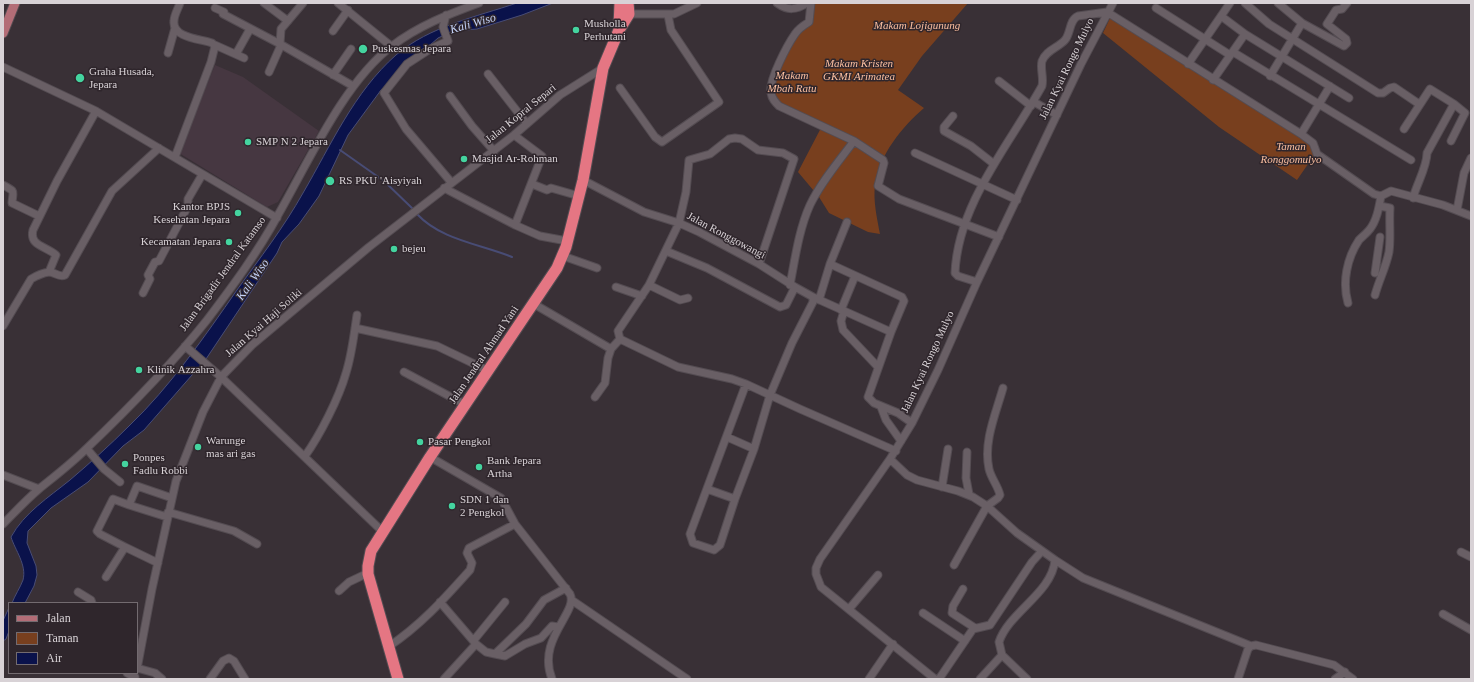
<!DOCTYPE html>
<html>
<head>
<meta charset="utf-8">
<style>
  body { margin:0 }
  #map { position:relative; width:1474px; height:682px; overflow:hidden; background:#393036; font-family:Georgia,serif }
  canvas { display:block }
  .frame { position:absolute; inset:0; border:4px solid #d8d2d6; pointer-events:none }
  .legend { position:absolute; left:8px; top:602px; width:130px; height:72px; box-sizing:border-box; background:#2f262c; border:1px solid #736b70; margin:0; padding:5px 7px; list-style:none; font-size:12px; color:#d8d2d6 }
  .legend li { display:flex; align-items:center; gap:8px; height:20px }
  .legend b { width:20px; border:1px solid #736b70 }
</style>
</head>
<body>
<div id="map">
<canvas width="1474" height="682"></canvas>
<div class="frame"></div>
<ul class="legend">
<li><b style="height:5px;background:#b36d77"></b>Jalan</li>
<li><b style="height:11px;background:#783f1e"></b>Taman</li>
<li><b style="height:11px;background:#0a124b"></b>Air</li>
</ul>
</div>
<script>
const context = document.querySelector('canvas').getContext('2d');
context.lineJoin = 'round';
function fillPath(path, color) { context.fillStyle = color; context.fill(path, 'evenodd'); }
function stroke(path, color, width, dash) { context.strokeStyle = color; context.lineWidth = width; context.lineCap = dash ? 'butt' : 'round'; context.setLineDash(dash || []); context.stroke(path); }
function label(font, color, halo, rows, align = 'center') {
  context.font = font + ' Georgia,serif'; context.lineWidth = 3; context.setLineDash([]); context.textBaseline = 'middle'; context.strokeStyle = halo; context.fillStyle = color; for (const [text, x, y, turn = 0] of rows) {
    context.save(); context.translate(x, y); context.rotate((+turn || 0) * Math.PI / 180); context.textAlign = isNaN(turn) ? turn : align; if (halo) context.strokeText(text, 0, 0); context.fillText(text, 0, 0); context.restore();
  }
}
const built = new Path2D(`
  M 215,65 L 243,77 L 319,131 L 278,202 L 267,207 L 179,153 Z`);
const green = new Path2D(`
  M 813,3 L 968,3 L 922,56 L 898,90 L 924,108 C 902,127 879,155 875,185 C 873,201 877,218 880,234 L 868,232 L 829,213 L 819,197 L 798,172 L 822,126 L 779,105 L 771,90 L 796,34 L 811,22 Z
  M 1111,16 L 1311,144 L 1315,154 L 1297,180 L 1219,127 L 1103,33 Z`);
const water = new Path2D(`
  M 517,3 L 553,3 L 522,15 L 477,29 L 453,31 L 438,38 L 397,74 L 381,90 L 348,135 L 319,196 L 299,224 L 282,242 L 277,253 L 206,359 L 144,430 L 123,446 L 88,482 L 51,508 L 28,531 L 27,543 L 36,566 L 37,575 L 34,586 L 25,603 L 12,603 C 15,595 20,588 23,580 C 27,565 15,550 11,537 C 24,513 49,497 70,480 C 90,463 110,445 129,426 C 170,387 205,336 237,290 C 260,258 284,227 303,193 C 331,145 354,92 396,55 C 430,26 476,17 517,3 Z
  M 9,608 L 9,631 L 6,639 L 3,641 L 3,621 Z`);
const stream = new Path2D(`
  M 340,150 L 384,181 L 414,210
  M 417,214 C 441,240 480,244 512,257`);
const minor = new Path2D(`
  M 264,3 L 288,21
  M 303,3 L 281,29 L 280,44 L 353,86
  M 338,3 L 391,46
  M 777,3 C 788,11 796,10 807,3
  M 811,3 L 809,22 C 804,25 799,28 795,34 C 788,44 768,81 771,93 C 772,99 775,102 779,106 L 854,141 L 883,160 L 884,163 L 878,186 L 899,199 L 999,237
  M 1245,3 L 1269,24 L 1378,93 L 1383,93 L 1390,88 L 1394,87 L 1419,104
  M 215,8 L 224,12 L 223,14 L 280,44
  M 1156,8 L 1230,55
  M 625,14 L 674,14 L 697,3
  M 446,15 L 443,27 L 448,41 L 430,49 L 407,64 L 384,93 L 406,129 L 451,182
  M 1302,23 L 1344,46 L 1347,43 L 1346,39 L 1327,24 L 1336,10 L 1342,9 L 1347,3
  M 333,31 L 348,10
  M 1245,34 L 1349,98
  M 215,45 L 244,58
  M 1233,52 L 1411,160
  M 168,53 L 175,28
  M 236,54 L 250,29
  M 1188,64 L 1230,3
  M 3,67 L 96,111 L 277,218
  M 269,72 L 281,45
  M 488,74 L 527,124
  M 333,75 L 351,49
  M 1270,76 L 1302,23 L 1278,3
  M 1213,80 L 1245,34 L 1221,16
  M 999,81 L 1031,106
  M 620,88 L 655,137 L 662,142 L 719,102 L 671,30 L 668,15
  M 450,96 L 472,126 L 494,151
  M 1034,102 L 1057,115
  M 953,116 L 944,127 L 944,131 L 971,146 L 994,164
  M 1404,129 L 1430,89 L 1454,104 L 1427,153 C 1427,167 1417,183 1413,198
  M 1301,134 L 1330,86
  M 514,135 L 542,156 L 515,225
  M 1451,141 L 1465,113 L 1454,104
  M 915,153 L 1017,200
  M 175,157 L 211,62 L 215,46 L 212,43 C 201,39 172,38 174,21 C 174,15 178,9 180,3
  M 583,180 L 644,212 L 679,223 L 699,232 L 759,264 L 795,287 L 786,305 L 780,307 L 707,268 L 666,251
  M 532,184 L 547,190 L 551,188 L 579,196
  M 3,185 C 16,192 13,190 12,203 L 39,216
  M 444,188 L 515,225 L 540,236 L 567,241
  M 1457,210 L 1464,173 L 1471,158
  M 563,256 L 597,268
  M 759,264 L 794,159 L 783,153 L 758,150 L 742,139 L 735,138 L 729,139 L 710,154 L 689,160 L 686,192 L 679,223 L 649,285 L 618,331 L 620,339 L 678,367 L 732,379 L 746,384 L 800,409 L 896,451
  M 830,264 L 847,222
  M 49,272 L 56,255 C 46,246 29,246 33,230 L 57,181 L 96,111
  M 1375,273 L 1380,237
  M 977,282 L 958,276 L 955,273 C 958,203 1010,144 1042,86 C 1044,78 1040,69 1042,61 C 1046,50 1058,48 1065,40 C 1071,33 1069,20 1078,16 L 1107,12 L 1301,134 L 1313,143 L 1317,154 L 1374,194 L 1381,196 L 1391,191 L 1443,205 L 1471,216
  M 649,285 L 680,300 L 688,298
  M 790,285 C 795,259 799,229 810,205 C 821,182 839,161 854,141
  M 616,287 L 642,296
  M 143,293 L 150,279 L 148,275 L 155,262 L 159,261 L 188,206 L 188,199 L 202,175
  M 1375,295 C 1379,280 1386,267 1389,252 C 1391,238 1389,223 1390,208 L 1380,206
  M 813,297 L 891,332 L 868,397 L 874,403 L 898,413 L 912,423
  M 819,300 L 830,264 L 902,297 L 904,301 L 891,332
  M 1348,303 C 1342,282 1347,258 1359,240 C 1363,236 1367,233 1370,229 C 1377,220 1379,207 1381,196
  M 534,304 L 611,349
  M 841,310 L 855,276
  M 844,311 L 841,321 L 843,330 L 878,367
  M 3,326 L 31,279 C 36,276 42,273 49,272 C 55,272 59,278 65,275 L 112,191 L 159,148
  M 355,328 L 437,346 L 489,371
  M 185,346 L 221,377 L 382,531
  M 404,372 L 466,405
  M 746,384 L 690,534 L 693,543 L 714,550 L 720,545 L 735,499 L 754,449 L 770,395 L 792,343 L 813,302 L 813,297 L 795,287
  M 595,397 L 605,383 L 608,358 L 611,349 L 620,339
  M 881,407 L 886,420 L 901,441
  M 727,437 L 754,449
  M 87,449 L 104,469 L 120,482
  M 967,452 L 966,478 L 969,494
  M 305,456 C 320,435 339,398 346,373 C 352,354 354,334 357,315
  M 430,457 L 501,498 L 515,524 L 570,594 C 579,612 536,639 552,679
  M 890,459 L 907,475 L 917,480 L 958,491 L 973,497 L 987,506 L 1017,533 L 1055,560 C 1052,593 1009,612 999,642 L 1002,655 L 1027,679
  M 3,475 L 39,489
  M 942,487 L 948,449
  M 707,489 L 735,499
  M 168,512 L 234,531 L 257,544
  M 167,517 L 129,505 L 137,486 L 172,498
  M 3,524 C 15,512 27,499 39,489 C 55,476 72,463 86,449 C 127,410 172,364 207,320 C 232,287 258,252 278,215 C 308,163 344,82 392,46 C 418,26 449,14 479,3
  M 125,547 L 100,534 L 97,531 L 113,499 L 129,505
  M 1461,552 L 1471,557
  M 1055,560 L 1083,578 L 1251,646
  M 954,565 L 987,506 L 998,498 L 1000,495 C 998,486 991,478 989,469 C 983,442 996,413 1003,388
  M 106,577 L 125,547 L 158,563
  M 963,589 L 953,606 L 952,613 L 975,628
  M 339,591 L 349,582 L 368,573
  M 78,592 L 91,600 L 92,603
  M 573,601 L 687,679
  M 440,602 L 476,644 L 486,652 L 495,654 L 526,624 L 544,600 L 566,588
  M 849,609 L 878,575
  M 923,613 L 965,641
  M 1443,614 L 1471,630
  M 474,640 L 505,602
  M 388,647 C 421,625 444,599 470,570 L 472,563 L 467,553 L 469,548 L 515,524
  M 495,654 L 505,656 L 525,644 L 541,638 L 552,626 L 558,627
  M 137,668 L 155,673 L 162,679
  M 137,669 L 152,589 L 176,481 L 203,412 L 221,377 L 252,345 L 369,247 L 514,135 L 560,95 L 603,68
  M 127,673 L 135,677
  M 210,679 L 223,661 L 229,658 L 234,661 L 245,679
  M 444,679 L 476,644
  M 869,679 L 893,644
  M 935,679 L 821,587 L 816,574 L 816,568 L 820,559 L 890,459 L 912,423 L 938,370 L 977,282 L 1081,64 L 1113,3
  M 939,679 L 973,629 L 990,625 L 1032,562 L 1042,551
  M 980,679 L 1002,655
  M 1238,679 L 1248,649 L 1251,646 L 1256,645 L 1334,665 L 1353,679
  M 1335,679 L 1345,672`);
const major = new Path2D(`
  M 3,33 L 15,3`);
const highway = new Path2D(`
  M 619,26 L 620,3
  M 398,679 L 368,574 L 368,566 L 371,551 L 430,457 L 557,268 L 566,247 L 583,180 L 603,68 L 619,30 L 629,14 L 628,3`);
const markers = [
  [576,30,4,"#44d49f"],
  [363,49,5,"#44d49f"],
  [80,78,5,"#44d49f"],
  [248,142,4,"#44d49f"],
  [464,159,4,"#44d49f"],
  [330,181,5,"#44d49f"],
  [238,213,4,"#44d49f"],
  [229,242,4,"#44d49f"],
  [394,249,4,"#44d49f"],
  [139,370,4,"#44d49f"],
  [420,442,4,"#44d49f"],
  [198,447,4,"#44d49f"],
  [125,464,4,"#44d49f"],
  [479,467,4,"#44d49f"],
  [452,506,4,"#44d49f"]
];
const poiNames = [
  ["Musholla",584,24],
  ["Perhutani",584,37],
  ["Puskesmas Jepara",372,49],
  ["Graha Husada,",89,72],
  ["Jepara",89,85],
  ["SMP N 2 Jepara",256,142],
  ["Masjid Ar-Rohman",472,159],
  ["RS PKU 'Aisyiyah",339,181],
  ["Kantor BPJS",230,207,"right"],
  ["Kesehatan Jepara",230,220,"right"],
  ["Kecamatan Jepara",221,242,"right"],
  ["bejeu",402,249],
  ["Klinik Azzahra",147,370],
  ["Warunge",206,441],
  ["mas ari gas",206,454],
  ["Pasar Pengkol",428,442],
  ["Ponpes",133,458],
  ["Fadlu Robbi",133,471],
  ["Bank Jepara",487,461],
  ["Artha",487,474],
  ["SDN 1 dan",460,500],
  ["2 Pengkol",460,513]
];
const parkNames = [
  ["Makam Lojigunung",917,26],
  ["Makam Kristen",859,64],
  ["GKMI Arimatea",859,77],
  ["Makam",792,76],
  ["Mbah Ratu",792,89],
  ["Taman",1291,147],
  ["Ronggomulyo",1291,160]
];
const streetNames = [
  ["Jalan Kyai Rongo Mulyo",1067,69,-64],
  ["Jalan Kopral Separi",521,114,-39],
  ["Jalan Ronggowangi",726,236,28],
  ["Jalan Brigadir Jendral Katamso",223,274,-54],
  ["Jalan Kyai Haji Soliki",264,323,-41],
  ["Jalan Jendral Ahmad Yani",484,355,-56],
  ["Jalan Kyai Rongo Mulyo",928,362,-65]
];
const waterNames = [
  ["Kali Wiso",473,24,-16],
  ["Kali Wiso",253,280,-55]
];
fillPath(built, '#463741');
fillPath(green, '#783f1e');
fillPath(water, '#0a124b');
stroke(water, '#484c75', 1);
stroke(stream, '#484c75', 2);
stroke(minor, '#544c52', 9);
stroke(major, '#544c52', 11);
stroke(highway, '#544c52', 13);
stroke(minor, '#695f65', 7);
stroke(major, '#b36d77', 9);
stroke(highway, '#e57683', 11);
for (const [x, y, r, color] of markers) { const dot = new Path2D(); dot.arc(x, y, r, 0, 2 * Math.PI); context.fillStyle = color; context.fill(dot); stroke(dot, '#2f262c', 1.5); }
label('11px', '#d8d2d6', '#2f262c', poiNames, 'left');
label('italic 11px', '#fbbfa0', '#2f262c', parkNames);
label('11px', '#d8d2d6', '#2f262c', streetNames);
label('italic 12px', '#c3d1f6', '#2f262c', waterNames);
</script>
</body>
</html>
